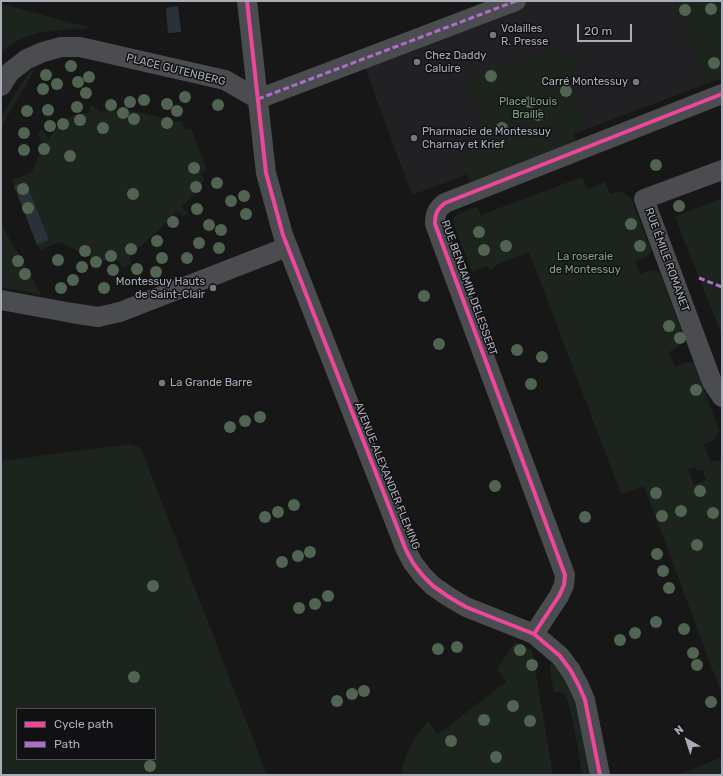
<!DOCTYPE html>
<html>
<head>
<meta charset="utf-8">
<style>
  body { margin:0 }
  #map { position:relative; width:723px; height:776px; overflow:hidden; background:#171717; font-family:Rubik,sans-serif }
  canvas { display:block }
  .frame { position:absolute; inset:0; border:2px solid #a8adb8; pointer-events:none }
  .legend { position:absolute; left:16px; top:708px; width:140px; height:52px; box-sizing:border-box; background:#111113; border:1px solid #4d4f55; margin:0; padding:5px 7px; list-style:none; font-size:12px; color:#a8adb8 }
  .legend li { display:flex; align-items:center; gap:8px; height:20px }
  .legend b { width:20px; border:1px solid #4d4f55 }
  .north { position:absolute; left:667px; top:720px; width:40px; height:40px; -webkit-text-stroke:3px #111113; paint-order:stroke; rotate:321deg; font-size:11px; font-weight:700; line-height:16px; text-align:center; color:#a8adb8 }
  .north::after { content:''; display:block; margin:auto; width:14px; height:18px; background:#a8adb8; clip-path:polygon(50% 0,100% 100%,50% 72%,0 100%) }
  .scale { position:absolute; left:577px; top:24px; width:55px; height:18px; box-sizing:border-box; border:2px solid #a8adb8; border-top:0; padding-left:5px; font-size:12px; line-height:14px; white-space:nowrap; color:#a8adb8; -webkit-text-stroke:3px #111113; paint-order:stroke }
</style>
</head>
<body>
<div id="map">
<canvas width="723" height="776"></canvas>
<div class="frame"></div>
<ul class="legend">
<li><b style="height:5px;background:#ed469a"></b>Cycle path</li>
<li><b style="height:5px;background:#b06ccc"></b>Path</li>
</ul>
<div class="north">N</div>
<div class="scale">20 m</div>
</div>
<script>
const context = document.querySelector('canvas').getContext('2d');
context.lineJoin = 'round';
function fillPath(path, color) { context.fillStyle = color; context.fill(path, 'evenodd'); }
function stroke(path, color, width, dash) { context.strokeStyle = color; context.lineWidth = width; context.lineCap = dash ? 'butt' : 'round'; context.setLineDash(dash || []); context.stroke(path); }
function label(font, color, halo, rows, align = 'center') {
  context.font = font + ' Rubik,sans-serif'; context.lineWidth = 3; context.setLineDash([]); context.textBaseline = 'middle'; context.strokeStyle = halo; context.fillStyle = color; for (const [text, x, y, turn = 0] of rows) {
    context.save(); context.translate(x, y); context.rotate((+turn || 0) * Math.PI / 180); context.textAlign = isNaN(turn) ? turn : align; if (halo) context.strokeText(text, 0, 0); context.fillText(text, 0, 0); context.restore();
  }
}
const built = new Path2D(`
  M 530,1 L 675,1 L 706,84 L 412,195 L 364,65 Z`);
const green = new Path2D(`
  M 675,1 L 722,1 L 722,78 L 706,84 Z
  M 1,4 L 92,28 C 69,30 42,29 21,39 C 14,42 7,47 1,53 Z
  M 555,49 L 580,60 L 569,87 L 585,126 L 572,131 L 576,141 L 470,182 L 457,152 L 460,151 L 462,153 L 471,149 L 470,147 L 476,145 L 477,147 L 486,144 L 486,141 L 489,140 L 487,136 L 489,135 L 483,118 L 481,119 L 479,113 L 481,112 L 477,102 L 475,103 L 474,100 L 471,101 L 467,89 L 470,81 Z
  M 36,68 L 1,127 L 1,117 L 29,72 Z
  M 92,106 L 100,112 C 109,111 117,110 126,111 C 144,112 162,118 179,122 L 182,122 L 185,130 L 191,128 L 207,170 L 201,173 L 204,180 L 191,198 L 182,207 L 189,214 L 183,216 L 178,211 L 161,228 L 130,256 L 131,264 L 123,268 L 118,260 C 96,265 79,250 59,242 L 40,251 L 12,180 L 32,172 L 37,159 L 44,145 L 38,135 L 41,129 L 49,139 C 58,122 70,113 90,113 L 89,107 Z
  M 582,177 L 587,189 L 605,182 L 610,194 L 618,191 L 622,192 L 631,198 L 651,250 L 648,256 L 635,262 L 640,274 C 647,272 653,268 660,273 L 683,335 C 682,345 677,348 669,352 L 675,367 L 686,362 L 694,363 L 719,430 C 717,439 712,441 704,445 L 710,461 L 722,460 L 722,695 L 644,486 L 621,494 L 529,252 L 494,266 L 494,268 L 490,270 L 488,266 L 472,272 L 454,225 C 453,222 452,221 454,218 C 456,213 472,209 477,207 L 481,215 ZM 695,467 L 697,471 L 702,470 L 706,480 L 694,485 L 688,469 Z
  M 722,198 L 722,335 L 675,217 Z
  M 1,224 L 40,292 L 42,295 L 1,287 Z
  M 130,444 L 139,447 L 142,451 L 267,775 L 1,775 L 1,461 ZM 17,709 L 155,709 L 155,759 L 17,759 Z
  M 515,642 L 532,650 L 553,775 L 401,775 C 405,752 413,738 428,721 L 438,734 L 506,682 L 497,669 Z
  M 551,662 C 555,667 560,673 564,679 C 581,707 584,743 589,775 L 582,775 C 578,747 574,720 565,694 L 554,692 L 550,669 Z
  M 722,757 L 722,775 L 678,775 Z`);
const water = new Path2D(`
  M 178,6 L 181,32 L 168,33 L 166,8 Z
  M 26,182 L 49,240 L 37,245 L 14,186 Z`);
const minor = new Path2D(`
  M 247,1 L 266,173 L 283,235 L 406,550 L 413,563 L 423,576 L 433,586 L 449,597 L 466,607 L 534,634 L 560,656 L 571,671 L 579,686 L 585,700 L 600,775
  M 1,86 L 10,72 L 27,59 L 43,52 L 61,47 L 80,47 L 225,80 L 258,99
  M 258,99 L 516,1
  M 722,170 L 644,199 L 712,382 L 722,397
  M 1,300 L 72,313 L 98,317 L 120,312 L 287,247
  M 534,634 L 559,596 L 564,585 L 565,575 L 435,224 C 435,214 437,209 445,203 L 722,94`);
const quiet = new Path2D(`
  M 258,99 L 516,1
  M 699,278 L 722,287`);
const cycleway = new Path2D(`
  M 247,1 L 266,173 L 283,235 L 406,550 L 413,563 L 423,576 L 433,586 L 449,597 L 466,607 L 534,634 L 560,656 L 571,671 L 579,686 L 585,700 L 600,775
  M 534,634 L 559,596 L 564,585 L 565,575 L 435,224 C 435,214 437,209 445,203 L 722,94`);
const trees = [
  [711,9],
  [685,10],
  [714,63],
  [71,66],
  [46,75],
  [491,76],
  [89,77],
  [78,82],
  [57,84],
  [43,89],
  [566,91],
  [86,93],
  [185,97],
  [144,100],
  [130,102],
  [530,102],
  [167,104],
  [111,105],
  [218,105],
  [77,107],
  [48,110],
  [27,111],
  [177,111],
  [123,113],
  [538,115],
  [134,119],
  [80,120],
  [167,123],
  [63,124],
  [50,126],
  [103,128],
  [502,128],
  [24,133],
  [44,149],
  [24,150],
  [70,156],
  [656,165],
  [194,168],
  [217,183],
  [196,187],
  [23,189],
  [133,194],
  [244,196],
  [231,201],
  [679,206],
  [28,208],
  [197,209],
  [246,214],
  [173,222],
  [631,224],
  [209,225],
  [221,230],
  [479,232],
  [157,241],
  [199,243],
  [506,246],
  [640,246],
  [219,248],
  [131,249],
  [484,250],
  [85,251],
  [111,256],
  [162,258],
  [187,258],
  [58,260],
  [18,261],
  [96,262],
  [82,267],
  [137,269],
  [113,270],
  [156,272],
  [25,274],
  [73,280],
  [61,288],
  [104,288],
  [424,296],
  [669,326],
  [680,338],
  [439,344],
  [517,350],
  [542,357],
  [531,384],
  [696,390],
  [260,417],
  [245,421],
  [230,427],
  [495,486],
  [700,491],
  [656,493],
  [294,505],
  [681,511],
  [278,512],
  [713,513],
  [662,516],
  [265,517],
  [585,517],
  [697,545],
  [310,552],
  [657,554],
  [298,556],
  [282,562],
  [663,571],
  [153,586],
  [669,588],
  [328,596],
  [315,604],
  [299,608],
  [656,622],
  [684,629],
  [635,633],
  [620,640],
  [457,647],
  [438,649],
  [520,650],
  [693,653],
  [532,665],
  [697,665],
  [134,677],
  [364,691],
  [352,694],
  [337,701],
  [711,702],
  [513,706],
  [484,720],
  [530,721],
  [451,741],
  [496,757],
  [150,766]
];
const markers = [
  [493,35,4,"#757880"],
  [417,62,4,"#757880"],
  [636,82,4,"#757880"],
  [414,138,4,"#757880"],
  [213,288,4,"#757880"],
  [162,383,4,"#757880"]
];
const poiNames = [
  ["Volailles",501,29],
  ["R. Presse",501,42],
  ["Chez Daddy",425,56],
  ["Caluire",425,69],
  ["Carré Montessuy",628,82,"right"],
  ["Pharmacie de Montessuy",422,132],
  ["Charnay et Krief",422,145],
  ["Montessuy Hauts",205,282,"right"],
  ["de Saint-Clair",205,295,"right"],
  ["La Grande Barre",170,383]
];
const streetNames = [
  ["PLACE GUTENBERG",176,70,14],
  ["RUE ÉMILE ROMANET",667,260,70],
  ["RUE BENJAMIN DELESSERT",469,288,70],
  ["AVENUE ALEXANDER FLEMING",387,476,68]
];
const parkNames = [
  ["Place Louis",528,102],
  ["Braille",528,115],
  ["La roseraie",585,257],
  ["de Montessuy",585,270]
];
fillPath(built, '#212123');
fillPath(green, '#1d241e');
fillPath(water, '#2a3239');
stroke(minor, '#4b4c50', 20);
stroke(quiet, '#b06ccc', 3, [6, 3]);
stroke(cycleway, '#ed469a', 4);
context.fillStyle = '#506451';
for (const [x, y] of trees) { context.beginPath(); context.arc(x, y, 6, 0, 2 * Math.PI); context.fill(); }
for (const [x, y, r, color] of markers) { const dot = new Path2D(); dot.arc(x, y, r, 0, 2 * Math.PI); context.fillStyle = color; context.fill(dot); stroke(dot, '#111113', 1.5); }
label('11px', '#a8adb8', '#111113', poiNames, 'left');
label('11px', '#a8adb8', '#111113', streetNames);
label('11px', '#7fa381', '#111113', parkNames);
</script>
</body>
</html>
